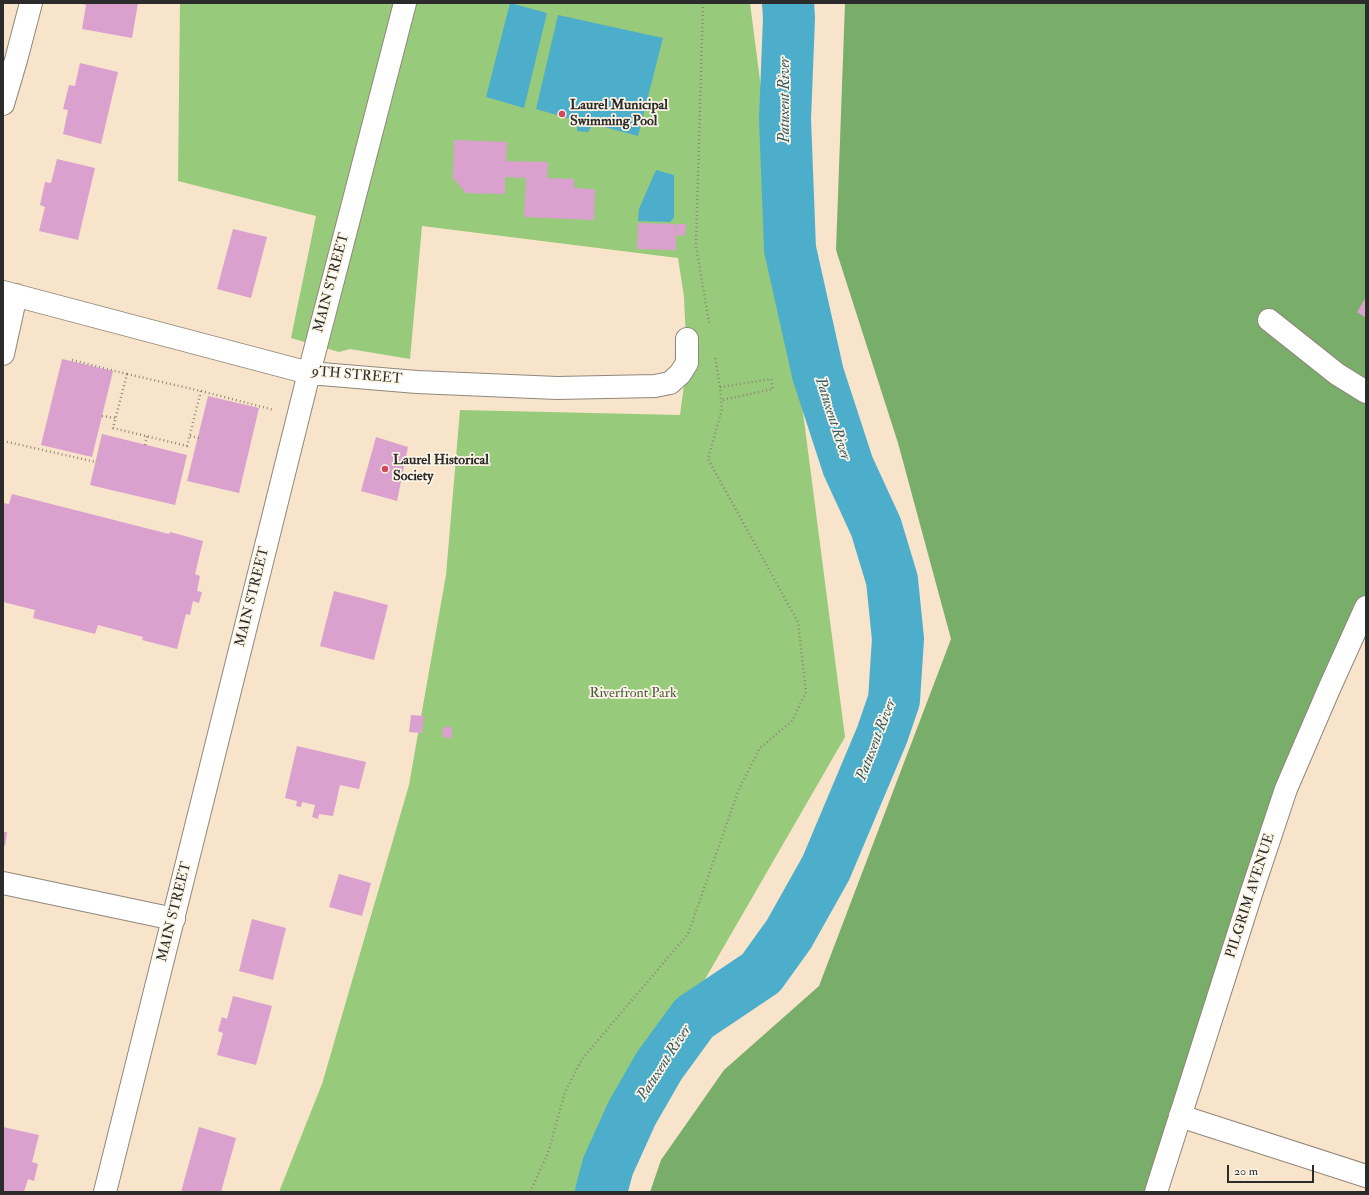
<!DOCTYPE html>
<html>
<head>
<meta charset="utf-8">
<style>
  body { margin:0 }
  #map { position:relative; width:1369px; height:1195px; overflow:hidden; background:#f7e4cb; font-family:"IM FELL Double Pica",serif }
  canvas { display:block }
  .frame { position:absolute; inset:0; border:4px solid #2b2b2b; pointer-events:none }
  .scale { position:absolute; left:1227px; top:1165px; width:87px; height:18px; box-sizing:border-box; border:2px solid #2b2b2b; border-top:0; padding-left:5px; font-size:12px; line-height:14px; white-space:nowrap; color:#2b2b2b; -webkit-text-stroke:3px #fcf5e5; paint-order:stroke }
</style>
</head>
<body>
<div id="map">
<canvas width="1369" height="1195"></canvas>
<div class="frame"></div>
<div class="scale">20 m</div>
</div>
<script>
const context = document.querySelector('canvas').getContext('2d');
context.lineJoin = 'round';
function fillPath(path, color) { context.fillStyle = color; context.fill(path, 'evenodd'); }
function stroke(path, color, width, dash) { context.strokeStyle = color; context.lineWidth = width; context.lineCap = dash ? 'butt' : 'round'; context.setLineDash(dash || []); context.stroke(path); }
function label(font, color, halo, rows, align = 'center') {
  context.font = font + ' "IM FELL Double Pica",serif'; context.lineWidth = 3.5; context.setLineDash([]); context.textBaseline = 'middle'; context.strokeStyle = halo; context.fillStyle = color; for (const [text, x, y, turn = 0] of rows) {
    context.save(); context.translate(x, y); context.rotate((+turn || 0) * Math.PI / 180); context.textAlign = isNaN(turn) ? turn : align; if (halo) context.strokeText(text, 0, 0); context.fillText(text, 0, 0); context.restore();
  }
}
const green = new Path2D(`
  M 180,3 L 750,3 L 845,737 L 582,1192 L 279,1192 L 322,1084 L 409,785 L 446,575 L 460,410 L 680,415 L 687,363 L 684,297 L 678,258 L 422,226 L 410,359 L 350,349 L 339,352 L 291,338 L 316,216 L 178,181 Z`);
const forest = new Path2D(`
  M 845,3 L 1366,3 L 1366,607 L 1329,689 L 1157,1192 L 650,1192 L 661,1160 L 724,1070 L 819,986 L 951,639 L 898,443 L 836,250 Z`);
const water = new Path2D(`
  M 510,3 L 547,13 L 524,108 L 486,97 Z
  M 558,15 L 663,38 L 638,136 L 593,124 L 588,132 L 577,131 L 578,121 L 536,109 Z
  M 656,170 L 674,175 L 674,218 L 670,222 L 638,221 L 639,209 Z`);
const river = new Path2D(`
  M 601,1192 L 608,1166 L 632,1113 L 659,1066 L 694,1018 L 761,973 L 789,934 L 826,868 L 882,735 L 894,700 L 898,639 L 892,580 L 876,527 L 848,466 L 818,374 L 790,249 L 785,119 L 789,18 L 788,3`);
const building = new Path2D(`
  M 83,3 L 138,3 L 132,38 L 82,29 L 86,5 L 83,4 Z
  M 80,63 L 118,72 L 101,144 L 63,134 L 68,110 L 63,109 L 69,85 L 75,86 Z
  M 454,140 L 507,142 L 506,161 L 548,162 L 547,178 L 574,179 L 574,188 L 595,189 L 594,220 L 524,217 L 526,178 L 505,177 L 505,194 L 466,193 L 453,178 Z
  M 57,159 L 95,168 L 78,240 L 39,231 L 45,207 L 40,205 L 45,182 L 51,183 Z
  M 638,223 L 676,224 L 676,250 L 637,249 Z
  M 677,224 L 686,224 L 685,236 L 676,235 Z
  M 233,229 L 267,237 L 251,298 L 217,289 Z
  M 1366,297 L 1366,318 L 1357,312 Z
  M 62,359 L 113,371 L 92,457 L 41,445 Z
  M 208,396 L 259,408 L 239,493 L 187,481 Z
  M 102,434 L 187,455 L 175,505 L 90,485 Z
  M 376,437 L 408,447 L 397,501 L 361,491 Z
  M 12,494 L 169,534 L 170,532 L 203,541 L 195,574 L 200,576 L 197,591 L 202,592 L 199,603 L 193,601 L 190,615 L 186,614 L 177,649 L 142,640 L 143,637 L 98,625 L 95,634 L 33,618 L 35,610 L 3,602 L 3,503 L 9,504 Z
  M 334,591 L 388,605 L 374,660 L 320,646 Z
  M 411,715 L 424,716 L 422,733 L 409,732 Z
  M 443,727 L 452,727 L 452,738 L 442,737 Z
  M 297,746 L 366,762 L 359,789 L 340,785 L 333,816 L 319,814 L 318,819 L 312,817 L 315,805 L 302,802 L 301,807 L 296,806 L 297,801 L 285,798 Z
  M 3,832 L 7,832 L 5,846 L 3,845 Z
  M 339,874 L 371,883 L 362,916 L 329,907 Z
  M 252,919 L 286,928 L 273,980 L 239,971 Z
  M 233,996 L 272,1006 L 256,1065 L 217,1055 L 223,1033 L 218,1031 L 222,1017 L 227,1019 Z
  M 3,1127 L 39,1135 L 32,1162 L 38,1164 L 34,1181 L 28,1179 L 24,1192 L 3,1192 Z
  M 199,1127 L 236,1138 L 221,1192 L 181,1192 Z`);
const path = new Path2D(`
  M 703,3 L 696,246 L 709,323
  M 72,360 L 127,374
  M 127,374 L 201,391 L 187,446 L 113,428 Z
  M 720,387 L 771,379 L 773,389 L 722,400
  M 201,391 L 274,410
  M 102,416 L 115,418
  M 190,436 L 199,438
  M 3,441 L 96,462
  M 145,445 L 147,436
  M 530,1192 L 548,1153 L 565,1092 L 582,1059 L 688,934 L 739,789 L 760,748 L 792,721 L 806,692 L 798,622 L 708,459 L 722,409 L 720,387 L 715,356`);
const street = new Path2D(`
  M 3,104 L 16,60 L 31,3
  M 3,292 L 309,373 L 417,382 L 557,388 L 655,386 L 670,383 L 680,374 L 687,363 L 687,339
  M 1269,320 L 1337,374 L 1366,392
  M 3,354 L 16,295
  M 3,883 L 174,919
  M 1180,1116 L 1366,1176
  M 105,1192 L 309,373 L 405,3`);
const secondary = new Path2D(`
  M 1156,1192 L 1251,894 L 1286,789 L 1329,689 L 1366,607`);
const markers = [
  [562,114,4,"#d1495b"],
  [385,469,4,"#d1495b"]
];
const poiNames = [
  ["Laurel Municipal",570,106],
  ["Swimming Pool",570,122],
  ["Laurel Historical",393,461],
  ["Society",393,477]
];
const streetNames = [
  ["MAIN STREET",332,283,-75],
  ["9TH STREET",357,376,5],
  ["MAIN STREET",253,597,-76],
  ["PILGRIM AVENUE",1251,896,-72],
  ["MAIN STREET",175,912,-76]
];
const parkNames = [
  ["Riverfront Park",633,694]
];
const waterNames = [
  ["Patuxent River",786,100,-90],
  ["Patuxent River",832,419,72],
  ["Patuxent River",877,740,-69],
  ["Patuxent River",665,1063,-57]
];
fillPath(green, '#97ca7a');
fillPath(forest, '#79ae6a');
fillPath(water, '#4daecc');
stroke(river, '#4daecc', 52);
fillPath(building, '#daa1cf');
stroke(street, '#91887b', 24);
stroke(secondary, '#91887b', 24);
stroke(path, '#91887b', 2.5, [1, 3]);
stroke(street, '#fff', 22);
stroke(secondary, '#fff', 22);
for (const [x, y, r, color] of markers) { const dot = new Path2D(); dot.arc(x, y, r, 0, 2 * Math.PI); context.fillStyle = color; context.fill(dot); stroke(dot, '#fcf5e5', 1.5); }
label('bold 14px', '#2b2b2b', '#fcf5e5', poiNames, 'left');
label('14px', '#2b2b2b', '#fcf5e5', streetNames);
label('14px', '#4b5b43', '#fcf5e5', parkNames);
label('italic 15px', '#375963', '#fcf5e5', waterNames);
</script>
</body>
</html>
